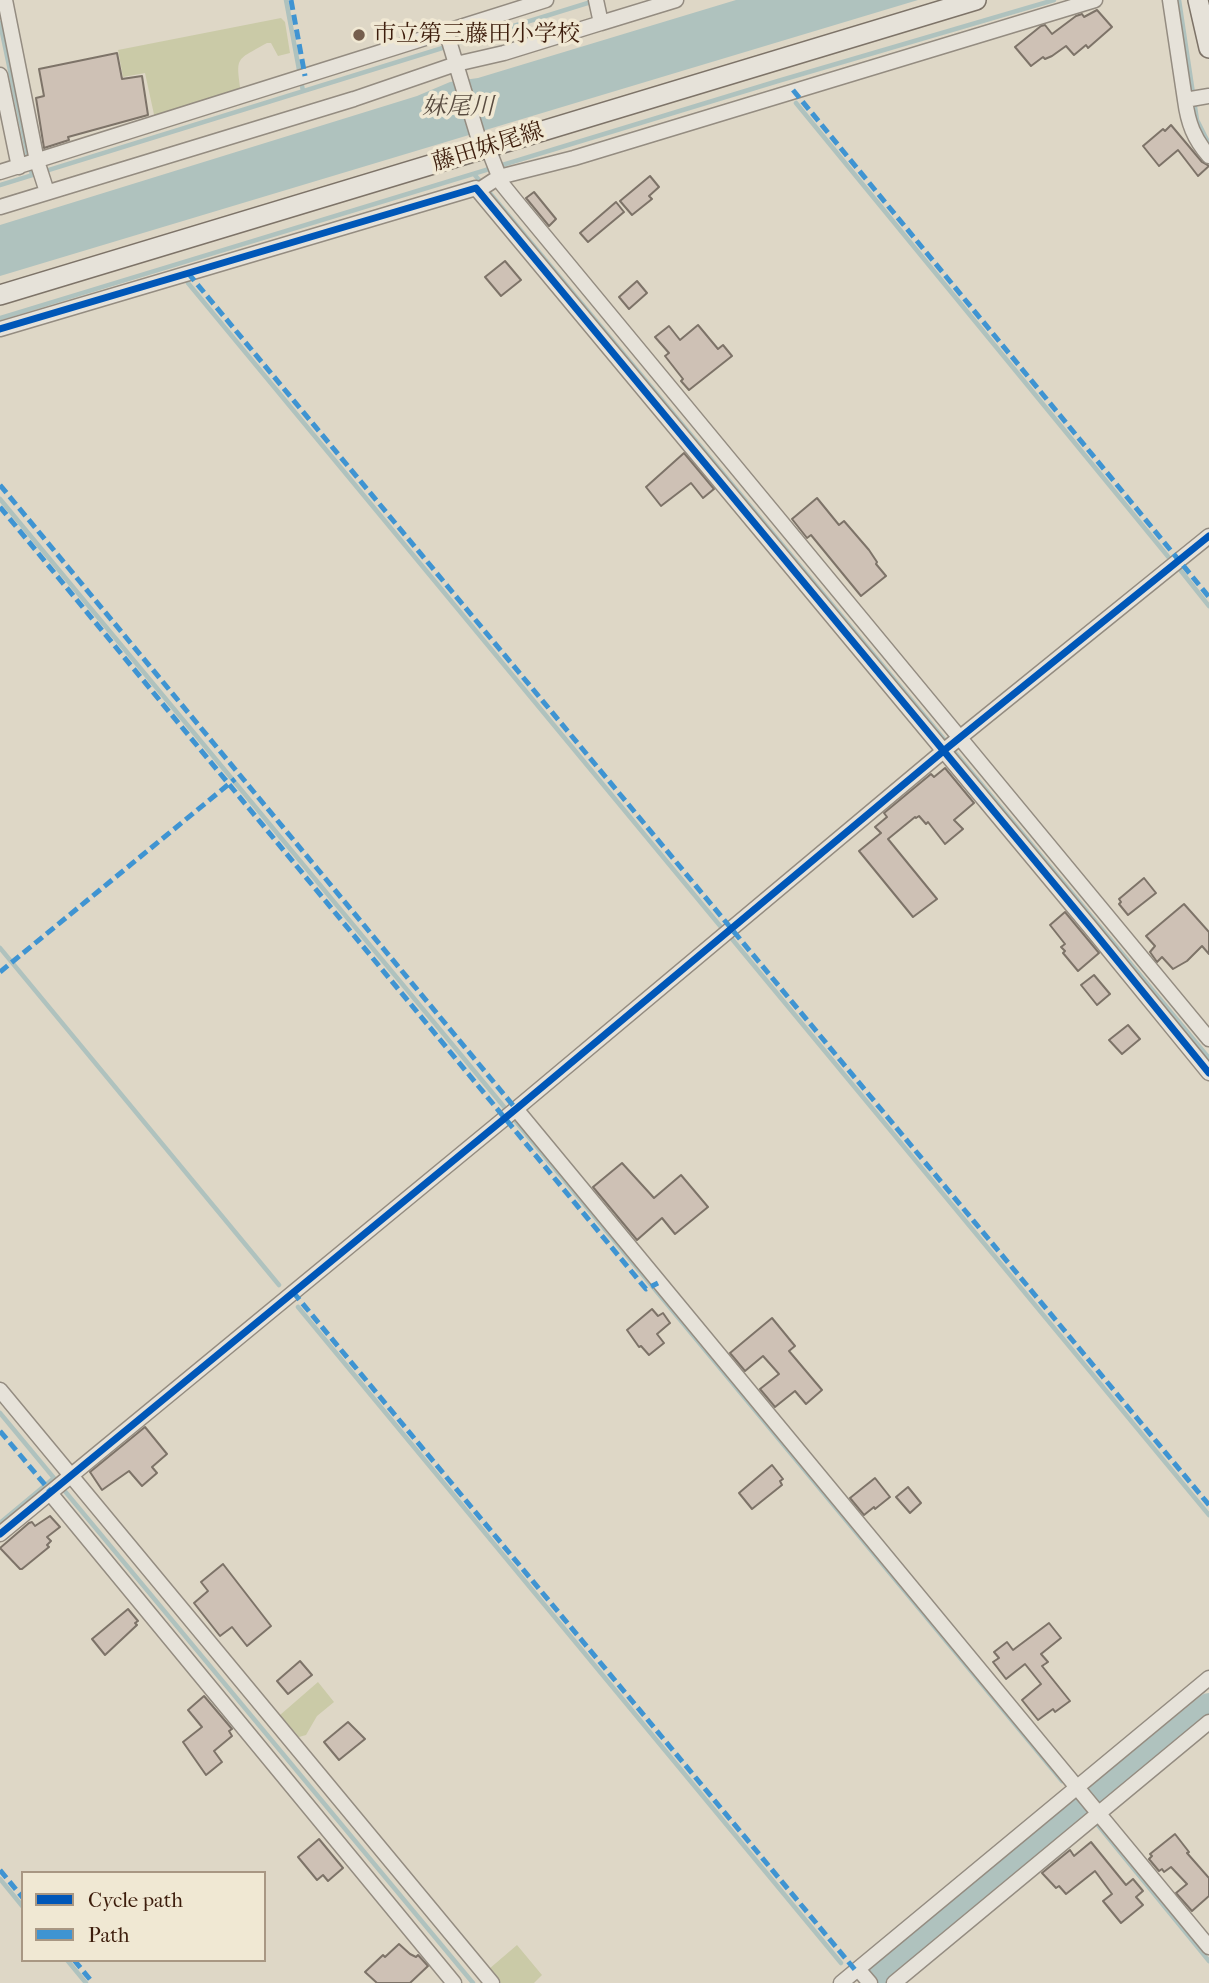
<!DOCTYPE html>
<html>
<head>
<meta charset="utf-8">
<style>
  body { margin:0 }
  #map { position:relative; width:1209px; height:1983px; overflow:hidden; background:#ded7c6; font-family:"IM FELL French Canon",serif }
  canvas { display:block }
  .legend { position:absolute; left:21px; top:1871px; width:245px; height:91px; box-sizing:border-box; background:#f0e8d3; border:2px solid #a89783; margin:0; padding:9px 12px; list-style:none; font-size:21px; color:#3d1d0c }
  .legend li { display:flex; align-items:center; gap:14px; height:35px }
  .legend b { width:35px; border:2px solid #a89783 }
</style>
</head>
<body>
<div id="map">
<canvas width="1209" height="1983"></canvas>
<ul class="legend">
<li><b style="height:9px;background:#0057b8"></b>Cycle path</li>
<li><b style="height:9px;background:#3f94d2"></b>Path</li>
</ul>
</div>
<script>
const context = document.querySelector('canvas').getContext('2d');
context.lineJoin = 'round';
function fillPath(path, color) { context.fillStyle = color; context.fill(path, 'evenodd'); }
function stroke(path, color, width, dash) { context.strokeStyle = color; context.lineWidth = width; context.lineCap = dash ? 'butt' : 'round'; context.setLineDash(dash || []); context.stroke(path); }
function label(font, color, halo, rows, align = 'center') {
  context.font = font + ' "IM FELL French Canon","Noto Serif JP",serif'; context.lineWidth = 7; context.setLineDash([]); context.textBaseline = 'middle'; context.strokeStyle = halo; context.fillStyle = color; for (const [text, x, y, turn = 0] of rows) {
    context.save(); context.translate(x, y); context.rotate((+turn || 0) * Math.PI / 180); context.textAlign = isNaN(turn) ? turn : align; if (halo) context.strokeText(text, 0, 0); context.fillText(text, 0, 0); context.restore();
  }
}
const green = new Path2D(`
  M 281,18 L 285,22 L 290,53 L 278,56 L 271,43 L 267,43 C 235,61 236,56 241,93 L 155,119 L 145,73 L 123,77 L 118,50 Z
  M 318,1682 L 334,1702 L 317,1716 L 306,1735 L 299,1737 L 280,1715 Z
  M 517,1945 L 542,1975 L 534,1983 L 501,1983 L 489,1969 Z`);
const water = new Path2D(`
  M 736,0 L 918,0 L 0,276 L 0,225 L 417,96 L 450,82 L 478,78 Z`);
const stream = new Path2D(`
  M 286,0 L 303,91
  M 1179,0 L 1197,120 L 1209,144
  M 0,23 L 32,175
  M 796,103 L 1170,559
  M 474,174 L 1209,1058
  M 0,185 L 594,1
  M 188,283 L 721,927
  M 0,318 L 778,81 L 1054,0
  M 0,499 L 505,1108
  M 1181,571 L 1209,606
  M 732,939 L 1209,1515
  M 0,948 L 279,1285
  M 513,1118 L 1062,1781
  M 298,1307 L 841,1963
  M 0,1413 L 473,1983
  M 0,1523 L 54,1478
  M 1080,1803 L 1209,1961
  M 0,1879 L 23,1907
  M 67,1960 L 86,1983`);
const river = new Path2D(`
  M 874,1983 L 1209,1707`);
const building = new Path2D(`
  M 1097,10 L 1112,27 L 1088,48 L 1086,45 L 1074,55 L 1066,46 L 1052,56 L 1045,59 L 1043,57 L 1031,66 L 1015,47 L 1041,26 L 1045,25 L 1052,34 L 1076,16 L 1082,14 L 1084,17 Z
  M 117,53 L 122,79 L 142,76 L 148,115 L 68,137 L 69,140 L 44,148 L 36,98 L 44,96 L 39,69 Z
  M 1171,125 L 1202,162 L 1209,166 L 1198,176 L 1178,150 L 1159,166 L 1143,146 L 1163,129 L 1165,131 Z
  M 650,176 L 659,187 L 649,196 L 652,199 L 632,215 L 620,201 Z
  M 534,192 L 556,219 L 549,226 L 526,198 Z
  M 616,202 L 624,212 L 588,242 L 580,233 Z
  M 505,261 L 521,280 L 501,296 L 485,277 Z
  M 637,281 L 647,293 L 629,309 L 619,297 Z
  M 698,325 L 718,349 L 723,345 L 732,356 L 689,390 L 681,381 L 683,379 L 665,356 L 669,353 L 655,337 L 669,326 L 680,340 Z
  M 684,453 L 714,489 L 703,498 L 691,483 L 661,506 L 646,487 Z
  M 817,498 L 839,525 L 844,521 L 869,550 L 877,562 L 876,564 L 886,576 L 861,596 L 811,535 L 807,538 L 792,519 Z
  M 945,768 L 974,803 L 954,820 L 963,829 L 945,844 L 928,822 L 926,824 L 919,816 L 916,818 L 915,817 L 888,839 L 937,899 L 913,917 L 859,851 L 881,833 L 875,827 L 887,817 L 884,813 L 931,774 L 934,777 Z
  M 1144,878 L 1156,893 L 1128,915 L 1119,904 L 1121,902 L 1119,899 Z
  M 1184,904 L 1209,932 L 1209,954 L 1202,946 L 1187,961 L 1173,969 L 1162,957 L 1157,962 L 1150,952 L 1155,946 L 1146,936 Z
  M 1065,912 L 1099,953 L 1078,971 L 1063,953 L 1065,951 L 1061,947 L 1065,944 L 1050,925 Z
  M 1094,975 L 1110,994 L 1097,1005 L 1081,985 Z
  M 1128,1025 L 1140,1039 L 1122,1054 L 1109,1040 Z
  M 622,1163 L 654,1198 L 681,1175 L 708,1207 L 675,1234 L 662,1218 L 637,1240 L 593,1187 Z
  M 652,1309 L 658,1316 L 663,1313 L 670,1323 L 657,1334 L 664,1343 L 649,1355 L 641,1346 L 639,1347 L 627,1330 Z
  M 772,1318 L 795,1346 L 789,1351 L 822,1390 L 806,1404 L 795,1391 L 775,1407 L 760,1389 L 779,1374 L 763,1356 L 745,1371 L 730,1353 Z
  M 145,1427 L 167,1454 L 152,1467 L 157,1473 L 142,1486 L 129,1471 L 102,1490 L 90,1472 Z
  M 772,1465 L 783,1479 L 780,1481 L 782,1485 L 752,1509 L 739,1493 Z
  M 875,1478 L 890,1497 L 875,1509 L 874,1507 L 864,1515 L 850,1498 Z
  M 908,1487 L 921,1503 L 910,1513 L 896,1497 Z
  M 50,1516 L 60,1527 L 47,1537 L 51,1541 L 47,1545 L 49,1547 L 22,1569 L 20,1569 L 0,1548 L 29,1523 L 32,1522 L 35,1526 Z
  M 223,1564 L 271,1626 L 247,1646 L 232,1627 L 220,1636 L 194,1603 L 208,1591 L 201,1582 Z
  M 128,1609 L 138,1621 L 135,1623 L 137,1625 L 105,1655 L 92,1639 Z
  M 1049,1623 L 1061,1638 L 1041,1654 L 1048,1662 L 1042,1666 L 1070,1701 L 1055,1712 L 1053,1709 L 1038,1720 L 1022,1700 L 1041,1684 L 1025,1664 L 1006,1679 L 993,1662 L 999,1658 L 994,1652 L 1007,1642 L 1013,1650 Z
  M 300,1661 L 312,1675 L 288,1694 L 277,1681 Z
  M 204,1696 L 232,1729 L 229,1731 L 232,1736 L 214,1751 L 222,1762 L 206,1775 L 183,1742 L 202,1727 L 188,1710 Z
  M 348,1722 L 365,1739 L 339,1760 L 324,1742 Z
  M 1175,1834 L 1189,1852 L 1187,1853 L 1209,1878 L 1209,1896 L 1192,1911 L 1176,1893 L 1187,1884 L 1171,1867 L 1164,1872 L 1162,1869 L 1159,1871 L 1149,1859 L 1152,1856 L 1150,1854 Z
  M 319,1839 L 343,1868 L 328,1881 L 323,1875 L 317,1880 L 298,1857 Z
  M 1091,1842 L 1126,1885 L 1133,1879 L 1143,1891 L 1136,1897 L 1143,1905 L 1121,1923 L 1103,1901 L 1112,1894 L 1095,1871 L 1066,1894 L 1059,1886 L 1056,1888 L 1042,1873 L 1070,1850 L 1074,1856 Z
  M 399,1944 L 410,1954 L 416,1957 L 418,1955 L 428,1966 L 410,1983 L 377,1983 L 365,1972 L 383,1955 L 385,1957 Z`);
const street = new Path2D(`
  M 5,0 L 37,161 L 47,192
  M 1170,0 L 1185,100
  M 601,23 L 676,0
  M 446,31 L 482,150
  M 0,75 L 19,167
  M 1209,96 L 1185,100 C 1188,123 1194,139 1209,156
  M 488,148 L 502,184 L 515,200 L 1209,1039
  M 0,172 L 546,0
  M 479,190 L 499,177 L 574,158 L 1095,0
  M 0,207 L 354,99 L 456,64 L 504,53 L 601,23 L 596,0
  M 0,329 L 476,188 L 1090,927 L 1209,1073
  M 516,1109 L 1209,1947
  M 0,1390 L 492,1983
  M 50,1493 L 454,1983
  M 0,1534 L 516,1109 L 947,748 L 1209,536
  M 858,1969 L 870,1983
  M 841,1983 L 1209,1678
  M 894,1983 L 1209,1722`);
const secondary = new Path2D(`
  M 1198,0 L 1209,48
  M 0,295 L 976,0`);
const quiet = new Path2D(`
  M 291,0 L 305,76
  M 793,90 L 1209,597
  M 188,273 L 1209,1505
  M 0,485 L 516,1109
  M 0,507 L 646,1289 L 658,1283
  M 0,972 L 235,779
  M 293,1292 L 856,1971
  M 0,1431 L 51,1492
  M 0,1870 L 23,1898
  M 74,1960 L 93,1983`);
const cycleway = new Path2D(`
  M 0,329 L 476,188 L 1090,927 L 1209,1073
  M 0,1534 L 516,1109 L 947,748 L 1209,536`);
const markers = [
  [359,35,7,"#755e4d"]
];
const poiNames = [
  ["市立第三藤田小学校",373,35]
];
const streetNames = [
  ["藤田妹尾線",488,148,-17]
];
const waterNames = [
  ["妹尾川",458,108]
];
fillPath(green, '#cacaa7');
fillPath(water, '#afc2be');
stroke(stream, '#afc2be', 4.5);
stroke(river, '#afc2be', 28);
fillPath(building, '#cec1b5');
stroke(building, '#7d7368', 2);
stroke(street, '#948c81', 17);
stroke(secondary, '#7d7368', 22);
stroke(street, '#e6e2d9', 14);
stroke(secondary, '#e6e2d9', 19);
stroke(quiet, '#3f94d2', 5, [10, 5]);
stroke(cycleway, '#0057b8', 7);
for (const [x, y, r, color] of markers) { const dot = new Path2D(); dot.arc(x, y, r, 0, 2 * Math.PI); context.fillStyle = color; context.fill(dot); stroke(dot, '#f0e8d3', 2.5); }
label('23px', '#3d1d0c', '#f0e8d3', poiNames, 'left');
label('23px', '#3d1d0c', '#f0e8d3', streetNames);
label('italic 24px', '#594c40', '#f0e8d3', waterNames);
</script>
</body>
</html>
